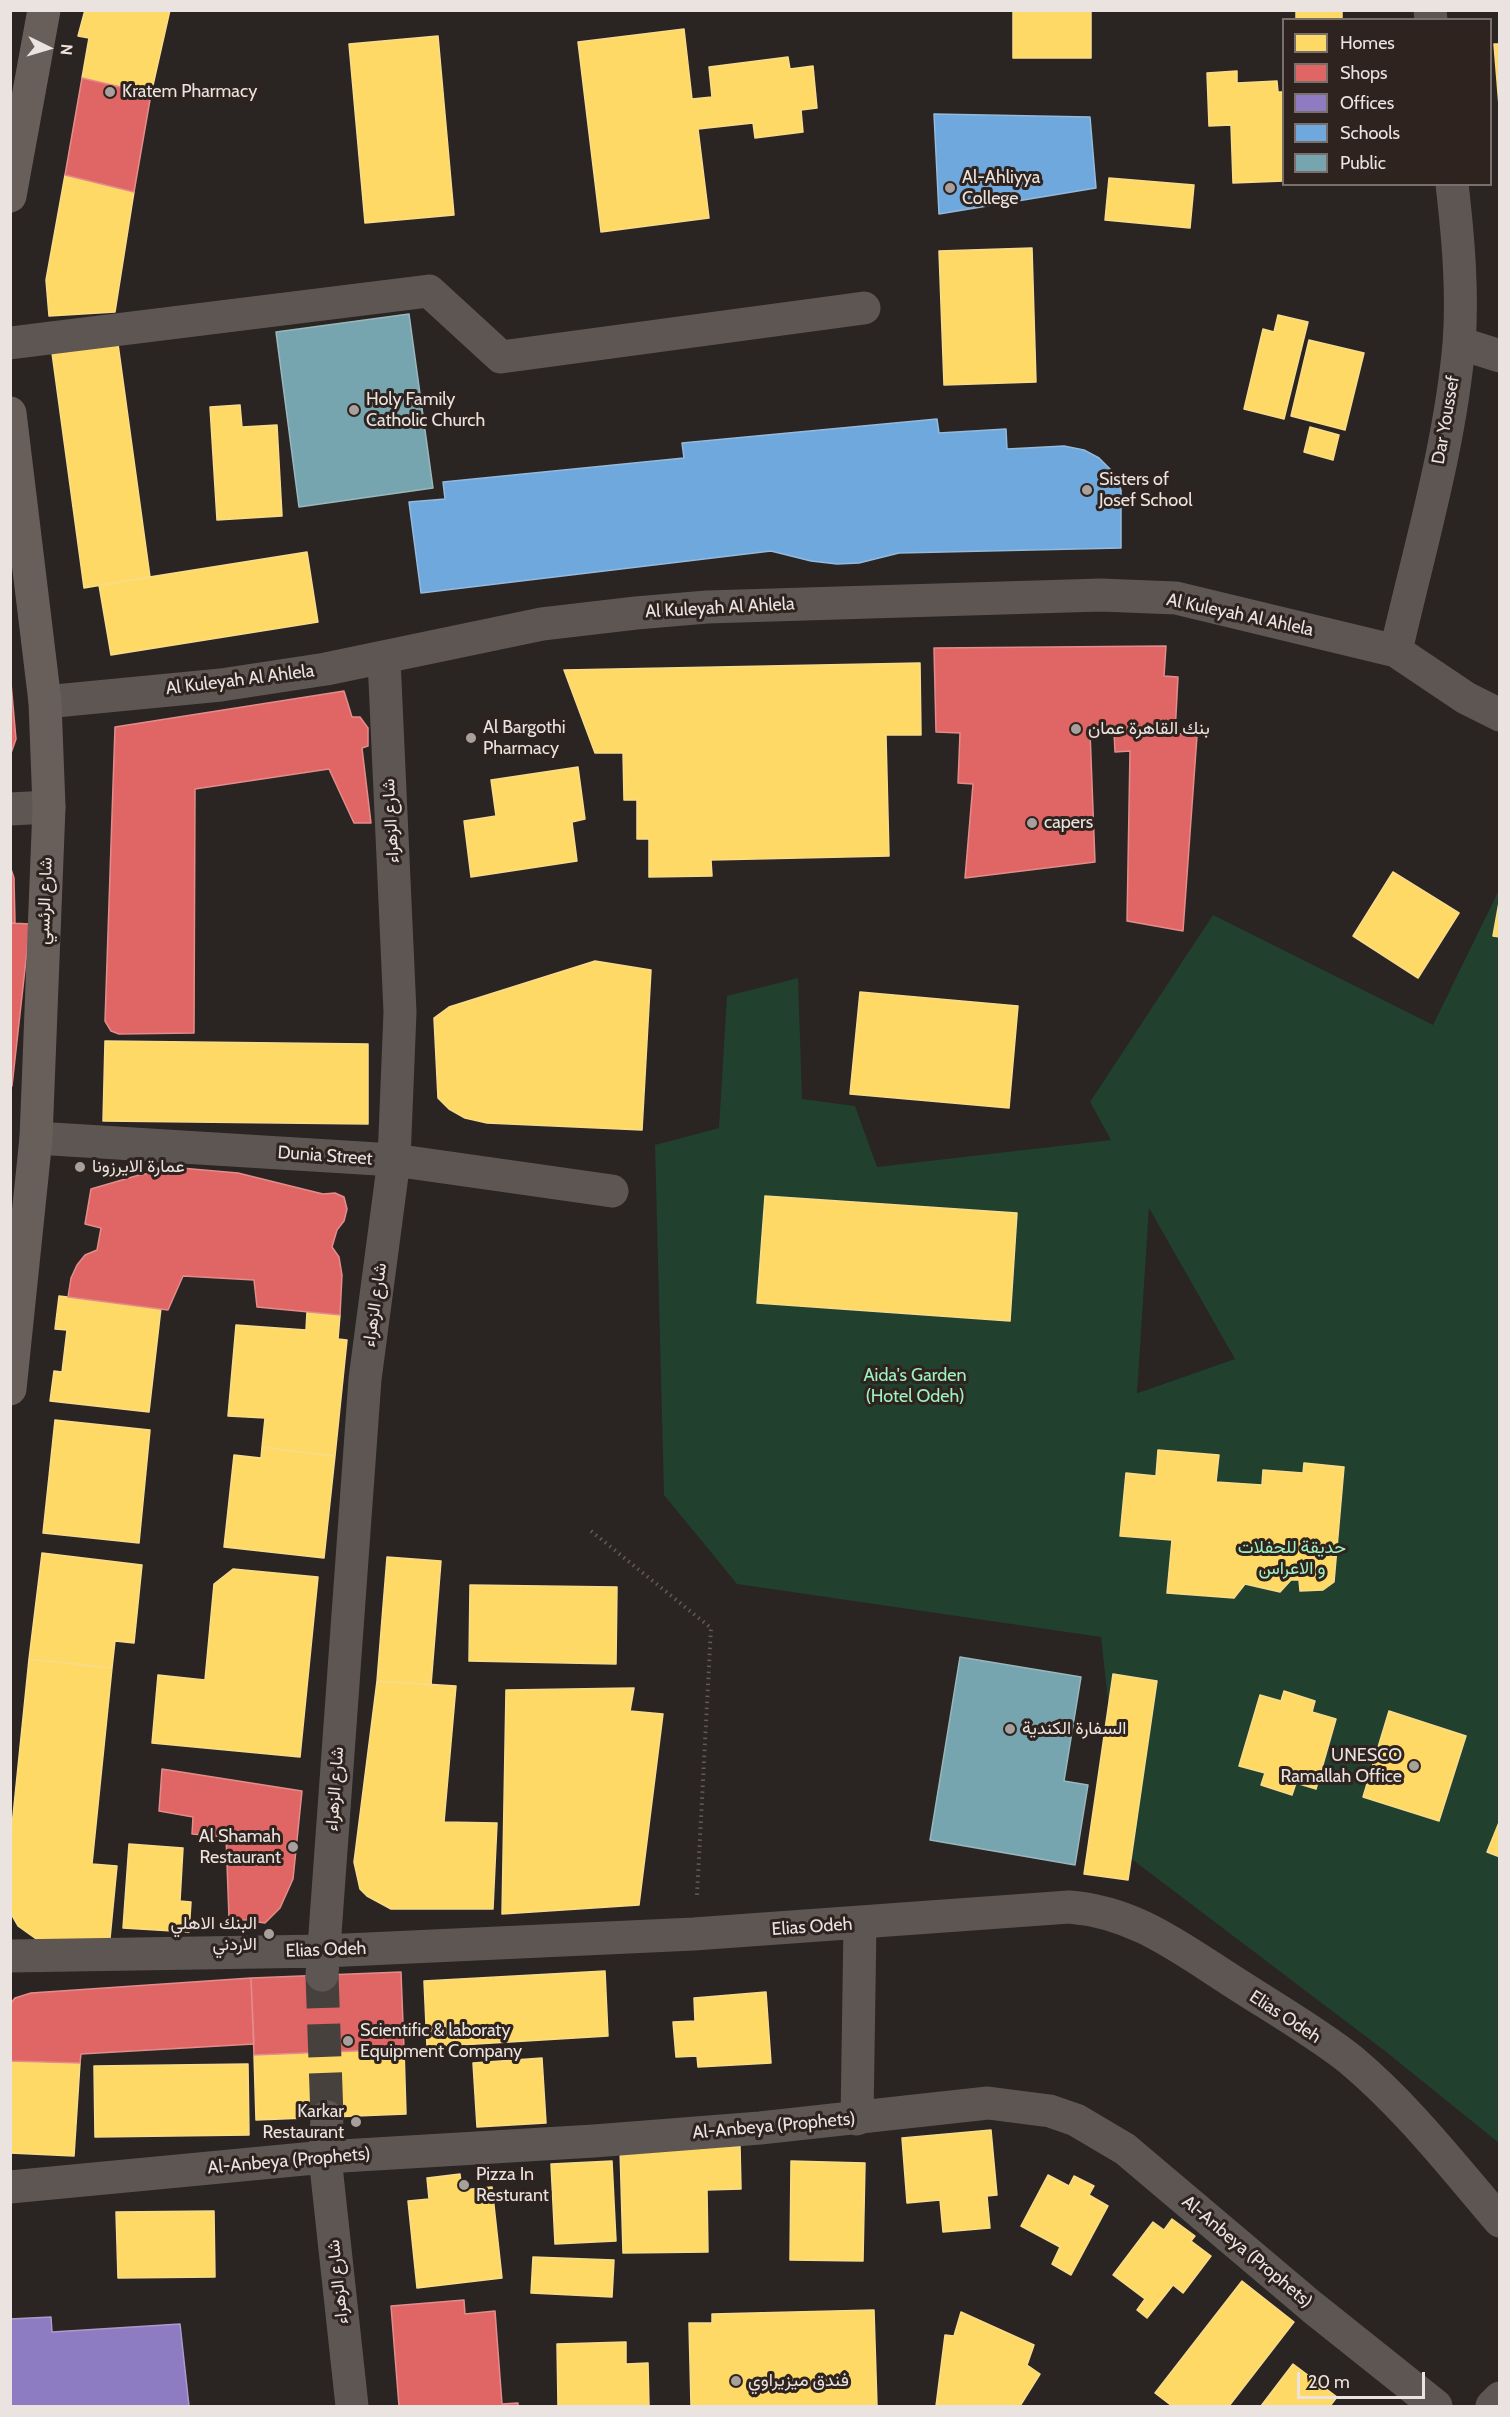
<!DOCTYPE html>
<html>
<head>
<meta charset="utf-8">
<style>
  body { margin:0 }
  #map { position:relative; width:1510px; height:2417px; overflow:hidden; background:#2a2422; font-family:Cabin,sans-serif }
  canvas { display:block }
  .frame { position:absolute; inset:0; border:12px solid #eae3df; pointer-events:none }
  .legend { position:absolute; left:1282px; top:18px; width:210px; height:168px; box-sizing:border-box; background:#2e231e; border:2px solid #79706b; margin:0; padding:8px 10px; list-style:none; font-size:18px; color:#eae3df }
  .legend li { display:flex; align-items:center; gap:12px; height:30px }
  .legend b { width:30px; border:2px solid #79706b }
  .north { position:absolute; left:18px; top:18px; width:60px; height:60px; -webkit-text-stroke:4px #2e231e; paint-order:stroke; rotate:95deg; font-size:16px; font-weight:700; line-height:24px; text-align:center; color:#eae3df }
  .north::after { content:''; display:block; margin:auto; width:21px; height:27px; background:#eae3df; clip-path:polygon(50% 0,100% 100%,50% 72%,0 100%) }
  .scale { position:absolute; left:1297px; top:2372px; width:128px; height:27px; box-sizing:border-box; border:3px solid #eae3df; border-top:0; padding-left:8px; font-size:18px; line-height:21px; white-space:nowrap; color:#eae3df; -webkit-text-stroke:4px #2e231e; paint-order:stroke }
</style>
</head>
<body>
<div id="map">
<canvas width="1510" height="2417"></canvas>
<div class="frame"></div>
<ul class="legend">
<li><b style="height:16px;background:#ffd966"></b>Homes</li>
<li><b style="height:16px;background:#e06666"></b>Shops</li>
<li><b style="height:16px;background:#8e7cc3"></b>Offices</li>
<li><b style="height:16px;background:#6fa8dc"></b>Schools</li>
<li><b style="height:16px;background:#76a5af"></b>Public</li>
</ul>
<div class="north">N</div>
<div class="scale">20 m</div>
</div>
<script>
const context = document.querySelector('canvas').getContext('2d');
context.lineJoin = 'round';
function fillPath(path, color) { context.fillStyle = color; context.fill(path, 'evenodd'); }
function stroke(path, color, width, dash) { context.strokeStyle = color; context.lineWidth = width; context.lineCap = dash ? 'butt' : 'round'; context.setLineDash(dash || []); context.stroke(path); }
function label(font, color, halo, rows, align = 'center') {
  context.font = font + ' Cabin,Vazirmatn,sans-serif'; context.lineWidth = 6; context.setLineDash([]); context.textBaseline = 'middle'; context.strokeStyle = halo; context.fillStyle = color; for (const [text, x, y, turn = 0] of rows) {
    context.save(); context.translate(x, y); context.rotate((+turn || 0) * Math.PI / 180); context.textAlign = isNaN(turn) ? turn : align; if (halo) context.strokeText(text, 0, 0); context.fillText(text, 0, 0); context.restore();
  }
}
const green = new Path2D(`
  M 1499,890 L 1499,2143 L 1385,2051 L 1125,1854 L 1101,1637 L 737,1584 L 664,1495 L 655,1145 L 719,1128 L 727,996 L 798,978 L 802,1099 L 855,1106 L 877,1167 L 1111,1140 L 1090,1102 L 1213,915 L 1433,1025 ZM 1149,1208 L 1235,1359 L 1138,1393 L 1137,1393 Z`);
const homes = new Path2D(`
  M 85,10 L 170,10 L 151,94 L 82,78 L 89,38 L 78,36 Z
  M 1013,10 L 1091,10 L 1091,58 L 1013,58 Z
  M 1296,10 L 1342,10 L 1342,20 L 1296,20 Z
  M 684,29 L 692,99 L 712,97 L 709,67 L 788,57 L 790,69 L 813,66 L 817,108 L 801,110 L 803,132 L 755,138 L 753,123 L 698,129 L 709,218 L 601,232 L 578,42 Z
  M 438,36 L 454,215 L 365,223 L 349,44 Z
  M 1494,44 L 1500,44 L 1500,118 Z
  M 1237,71 L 1237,83 L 1277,81 L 1278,92 L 1284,92 L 1284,181 L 1233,183 L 1231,125 L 1209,126 L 1207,73 Z
  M 65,175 L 134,192 L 115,312 L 49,316 L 46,280 Z
  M 1109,178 L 1194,185 L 1190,228 L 1105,220 Z
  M 1032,248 L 1036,382 L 944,385 L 939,251 Z
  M 1278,315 L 1308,322 L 1284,419 L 1244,409 L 1263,329 L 1274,332 Z
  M 1309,340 L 1364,353 L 1345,430 L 1291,416 Z
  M 118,344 L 150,577 L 84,588 L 52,353 Z
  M 240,405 L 242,427 L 277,425 L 282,516 L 217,520 L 210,407 Z
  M 1310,427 L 1339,435 L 1333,460 L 1304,452 Z
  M 307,552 L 318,622 L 111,655 L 99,585 Z
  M 920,663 L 921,735 L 886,735 L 889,856 L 711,860 L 712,876 L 649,877 L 649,839 L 637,839 L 637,800 L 624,800 L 623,753 L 595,753 L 564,670 Z
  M 578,767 L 585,819 L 572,822 L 577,861 L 471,877 L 464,821 L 496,816 L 491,780 Z
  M 1393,872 L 1459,913 L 1418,978 L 1353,936 Z
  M 1500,897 L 1500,937 L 1493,936 Z
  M 595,961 L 651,970 L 642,1130 L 487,1123 L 465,1118 L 449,1109 L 438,1098 L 434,1018 L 449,1007 Z
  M 860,992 L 1018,1006 L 1009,1108 L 850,1094 Z
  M 105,1041 L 368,1044 L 368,1124 L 103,1121 Z
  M 765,1196 L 1017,1213 L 1010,1321 L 757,1303 Z
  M 59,1296 L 161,1308 L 149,1412 L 50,1401 L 54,1371 L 62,1372 L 67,1330 L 55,1329 Z
  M 307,1312 L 340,1315 L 338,1339 L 347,1340 L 335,1456 L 262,1447 L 265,1418 L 228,1416 L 236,1325 L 306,1330 Z
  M 55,1420 L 150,1430 L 139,1543 L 43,1533 Z
  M 262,1447 L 335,1456 L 324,1558 L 224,1547 L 234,1455 L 261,1458 Z
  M 1158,1450 L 1219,1455 L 1216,1482 L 1262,1485 L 1263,1470 L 1303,1473 L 1304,1463 L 1344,1467 L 1334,1582 L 1323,1590 L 1300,1591 L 1299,1580 L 1291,1580 L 1280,1592 L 1245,1584 L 1234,1598 L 1167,1593 L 1172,1540 L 1120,1536 L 1126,1473 L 1156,1476 Z
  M 42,1553 L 142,1565 L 134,1643 L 115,1641 L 112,1668 L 29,1659 Z
  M 387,1557 L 441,1561 L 431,1685 L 377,1681 Z
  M 233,1569 L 318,1577 L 300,1757 L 152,1743 L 158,1675 L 205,1680 L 214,1584 Z
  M 470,1585 L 617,1587 L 616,1664 L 469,1661 Z
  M 29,1659 L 112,1668 L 92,1864 L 117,1866 L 109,1949 L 39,1941 L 18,1926 L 10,1912 L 10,1845 Z
  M 1113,1674 L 1157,1681 L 1128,1880 L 1084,1874 Z
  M 377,1681 L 456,1686 L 444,1822 L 497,1823 L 493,1909 L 391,1909 L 367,1896 L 360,1889 L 354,1862 Z
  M 634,1688 L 630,1711 L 663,1714 L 639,1905 L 502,1914 L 506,1690 Z
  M 1284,1691 L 1315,1701 L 1312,1712 L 1336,1719 L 1316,1789 L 1296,1783 L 1292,1795 L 1261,1785 L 1265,1773 L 1239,1766 L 1260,1695 L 1281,1701 Z
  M 1389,1711 L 1466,1736 L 1439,1821 L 1363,1797 Z
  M 1500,1820 L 1500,1857 L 1487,1852 Z
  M 129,1844 L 183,1848 L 180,1901 L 191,1902 L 189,1932 L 123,1928 Z
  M 605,1971 L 608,2036 L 427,2047 L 424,1981 Z
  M 766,1992 L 771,2063 L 698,2067 L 697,2056 L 676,2057 L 673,2022 L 695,2021 L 694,1998 Z
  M 404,2049 L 406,2114 L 256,2120 L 254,2055 Z
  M 542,2058 L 546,2123 L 477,2127 L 473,2063 Z
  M 10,2061 L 80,2063 L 74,2156 L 10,2153 Z
  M 248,2064 L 249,2135 L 95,2137 L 94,2066 Z
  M 991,2130 L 997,2195 L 987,2196 L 990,2228 L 943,2232 L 940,2200 L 907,2203 L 902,2138 Z
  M 740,2146 L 741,2189 L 707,2190 L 708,2252 L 623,2253 L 620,2149 Z
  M 612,2161 L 616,2241 L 555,2244 L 551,2164 Z
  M 791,2161 L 865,2163 L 863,2261 L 790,2260 Z
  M 460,2174 L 462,2190 L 492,2187 L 502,2278 L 417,2288 L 408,2201 L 429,2199 L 427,2178 Z
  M 1048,2175 L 1069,2186 L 1074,2176 L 1094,2186 L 1089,2195 L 1108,2206 L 1071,2275 L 1052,2264 L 1060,2247 L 1021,2226 Z
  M 214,2211 L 215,2277 L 118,2278 L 116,2212 Z
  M 1172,2219 L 1195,2236 L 1191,2241 L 1211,2256 L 1183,2293 L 1173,2285 L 1147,2318 L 1137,2310 L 1145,2299 L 1113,2275 L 1153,2222 L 1164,2230 Z
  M 533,2257 L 614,2260 L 612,2297 L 531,2293 Z
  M 1242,2281 L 1294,2322 L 1229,2406 L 1172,2406 L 1155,2393 Z
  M 874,2310 L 877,2406 L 691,2406 L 689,2323 L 712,2323 L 712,2314 Z
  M 961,2312 L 1034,2345 L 1027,2365 L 1040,2374 L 1020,2406 L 936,2406 L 945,2335 L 954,2336 Z
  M 626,2342 L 626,2364 L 648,2363 L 649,2406 L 558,2406 L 557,2344 Z
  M 1293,2364 L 1337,2397 L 1330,2406 L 1261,2406 Z`);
const shops = new Path2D(`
  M 82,78 L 151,94 L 134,192 L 65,175 Z
  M 1166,646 L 1164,676 L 1178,677 L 1175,733 L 1197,736 L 1183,931 L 1127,921 L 1130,751 L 1115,752 L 1114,732 L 1090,731 L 1095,862 L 965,878 L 973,784 L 958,783 L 960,733 L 936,732 L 934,648 Z
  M 10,672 L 16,739 L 10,756 Z
  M 344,691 L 352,717 L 360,717 L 368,728 L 368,746 L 362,748 L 371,823 L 354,823 L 329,769 L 195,789 L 194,1033 L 119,1034 L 111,1031 L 105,1021 L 115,727 Z
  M 10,866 L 14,878 L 15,923 L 10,923 Z
  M 10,923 L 30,924 L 12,1086 L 10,1086 Z
  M 181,1168 L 238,1173 L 323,1194 L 335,1193 L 344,1197 L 347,1209 L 344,1221 L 337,1230 L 332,1247 L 339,1257 L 342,1275 L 340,1315 L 257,1307 L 254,1280 L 183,1276 L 168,1310 L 68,1297 L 71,1278 L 77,1265 L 85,1255 L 97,1250 L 101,1228 L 85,1224 L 91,1189 L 139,1175 Z
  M 162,1769 L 302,1791 L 293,1879 L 280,1908 L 265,1923 L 229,1918 L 226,1837 L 192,1834 L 193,1817 L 159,1811 Z
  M 401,1972 L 404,2049 L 254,2055 L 251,1978 Z
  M 251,1978 L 254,2044 L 81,2054 L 80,2063 L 10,2061 L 10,2004 L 15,1998 L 31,1993 Z
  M 464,2300 L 465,2314 L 495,2311 L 502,2404 L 518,2403 L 518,2406 L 399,2406 L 391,2306 Z`);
const offices = new Path2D(`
  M 51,2317 L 52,2332 L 180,2324 L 189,2406 L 10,2406 L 10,2319 Z`);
const schools = new Path2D(`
  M 934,114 L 1090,117 L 1096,188 L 939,214 Z
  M 937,419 L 939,433 L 1006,429 L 1007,449 L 1064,446 L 1084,450 L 1099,458 L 1115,474 L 1121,490 L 1121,548 L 899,553 L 859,563 L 837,564 L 811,561 L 771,551 L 421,593 L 409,502 L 445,499 L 443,482 L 684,458 L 682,443 Z`);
const public = new Path2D(`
  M 409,314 L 433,488 L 299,507 L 276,332 Z
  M 960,1657 L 1081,1677 L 1064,1781 L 1088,1785 L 1075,1865 L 930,1840 Z`);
const minorTunnel = new Path2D(`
  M 322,1975 L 327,2117`);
const path = new Path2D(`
  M 591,1531 L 711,1628 L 697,1895`);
const minor = new Path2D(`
  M 1430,10 L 1431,20
  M 10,343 L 429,291 L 501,357 L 864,308
  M 1459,343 L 1500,356
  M 1396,651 C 1419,550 1450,447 1459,344 C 1463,291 1458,236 1452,184
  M 45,702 L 221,685 L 326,669 L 542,624 L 636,613 L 707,607 L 1101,595 L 1176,598 L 1396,651 L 1466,698 L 1500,715
  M 10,809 L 49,807
  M 36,1138 L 394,1160 L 612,1191
  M 10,1956 L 324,1951 L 694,1934 L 1069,1907 C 1133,1912 1176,1945 1229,1979 C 1267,2004 1316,2032 1351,2060 C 1407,2107 1452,2165 1500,2221
  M 322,1975 L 365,1379 L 394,1160 L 400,1012 L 384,659
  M 327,2117 L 325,2157 L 352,2406
  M 857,2119 L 860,1923
  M 10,2187 L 325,2157 L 594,2141 L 760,2128 L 988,2103 L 1050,2111 L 1076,2120 L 1125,2149 L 1312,2307 L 1436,2406
  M 1492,2406 L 1500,2398`);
const major = new Path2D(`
  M 10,196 L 44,10
  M 10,413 L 45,702 L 49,807 L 36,1138 L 10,1389`);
const markers = [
  [110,92,6,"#a7a09d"],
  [950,188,6,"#a7a09d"],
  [354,410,6,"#a7a09d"],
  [1087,490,6,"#a7a09d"],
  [1076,729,6,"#a7a09d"],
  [471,738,6,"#a7a09d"],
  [1032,823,6,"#a7a09d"],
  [80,1167,6,"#a7a09d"],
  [1010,1729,6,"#a7a09d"],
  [1414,1766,6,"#a7a09d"],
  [293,1847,6,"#a7a09d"],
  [269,1934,6,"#a7a09d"],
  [348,2041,6,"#a7a09d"],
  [356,2122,6,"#a7a09d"],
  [464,2185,6,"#a7a09d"],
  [736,2381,6,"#a7a09d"]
];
const poiNames = [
  ["Kratem Pharmacy",122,92],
  ["Al-Ahliyya",962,178],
  ["College",962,199],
  ["Holy Family",366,400],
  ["Catholic Church",366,421],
  ["Sisters of",1099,480],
  ["Josef School",1099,501],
  ["Al Bargothi",483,728],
  ["Pharmacy",483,749],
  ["بنك القاهرة عمان",1088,729],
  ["capers",1044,823],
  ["عمارة الايرزونا",92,1167],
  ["السفارة الكندية",1022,1729],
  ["UNESCO",1402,1756,"right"],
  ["Ramallah Office",1402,1777,"right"],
  ["Al Shamah",281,1837,"right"],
  ["Restaurant",281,1858,"right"],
  ["البنك الاهلي",257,1924,"right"],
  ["الاردني",257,1945,"right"],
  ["Scientific & laboraty",360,2031],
  ["Equipment Company",360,2052],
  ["Karkar",344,2112,"right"],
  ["Restaurant",344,2133,"right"],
  ["Pizza In",476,2175],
  ["Resturant",476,2196],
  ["فندق ميزيراوي",748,2381]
];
const streetNames = [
  ["Dar Youssef",1446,420,-80],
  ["Al Kuleyah Al Ahlela",720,608,-3],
  ["Al Kuleyah Al Ahlela",1240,615,12],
  ["Al Kuleyah Al Ahlela",240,680,-7],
  ["شارع الزهراء",391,821,-93],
  ["شارع الرئسي",45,901,-88],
  ["Dunia Street",325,1156,4],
  ["شارع الزهراء",375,1305,-82],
  ["شارع الزهراء",335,1789,-86],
  ["Elias Odeh",812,1927,-4],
  ["Elias Odeh",326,1950,-2],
  ["Elias Odeh",1285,2017,33],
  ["Al-Anbeya (Prophets)",774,2126,-5],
  ["Al-Anbeya (Prophets)",289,2161,-5],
  ["Al-Anbeya (Prophets)",1247,2252,40],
  ["شارع الزهراء",338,2282,-96]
];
const parkNames = [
  ["Aida's Garden",915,1376],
  ["(Hotel Odeh)",915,1397],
  ["حديقة للحفلات",1292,1548],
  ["و الاعراس",1292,1569]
];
fillPath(green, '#21402d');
fillPath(homes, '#ffd966');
stroke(homes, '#f9dc8a', 1.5);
fillPath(shops, '#e06666');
stroke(shops, '#e38c8a', 1.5);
fillPath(offices, '#8e7cc3');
stroke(offices, '#aa9bcb', 1.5);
fillPath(schools, '#6fa8dc');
stroke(schools, '#94badd', 1.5);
fillPath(public, '#76a5af');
stroke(public, '#99b8bd', 1.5);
stroke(minorTunnel, '#47413e', 33, [33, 16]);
stroke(path, '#625b58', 4, [1.5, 4.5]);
stroke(minor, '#5e5652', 33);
stroke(major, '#695f5a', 33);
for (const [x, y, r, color] of markers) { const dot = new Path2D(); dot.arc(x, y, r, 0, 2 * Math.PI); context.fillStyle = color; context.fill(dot); stroke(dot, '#2e231e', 2); }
label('18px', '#eae3df', '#2e231e', poiNames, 'left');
label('18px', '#eae3df', '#2e231e', streetNames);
label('18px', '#9ef2bf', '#2e231e', parkNames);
</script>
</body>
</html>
